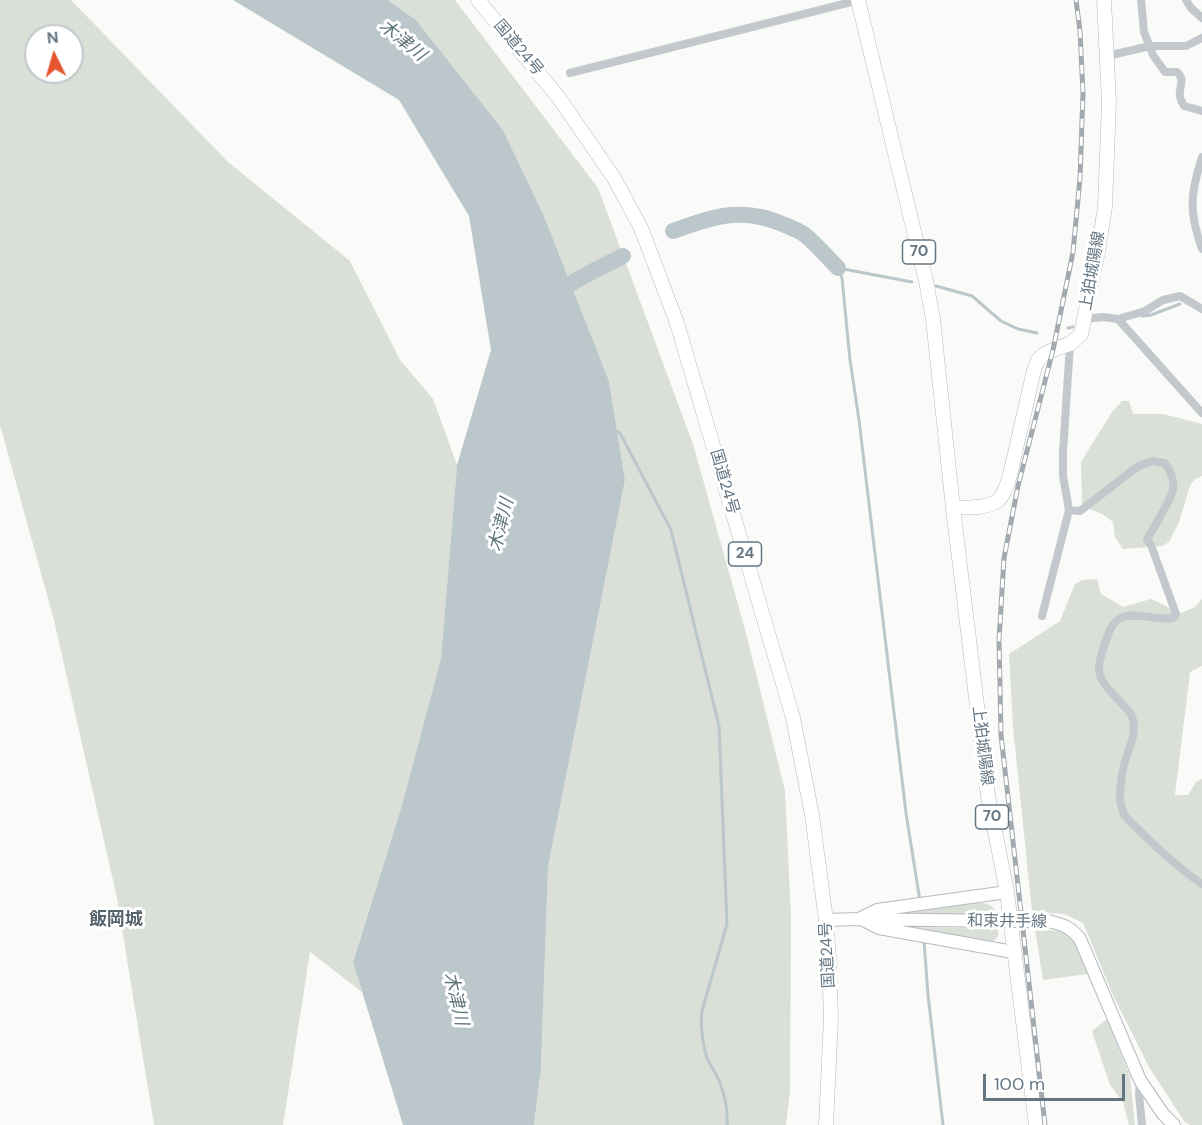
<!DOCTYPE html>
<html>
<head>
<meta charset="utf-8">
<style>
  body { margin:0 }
  #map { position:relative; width:1202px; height:1125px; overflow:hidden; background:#fafaf8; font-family:"DM Sans",sans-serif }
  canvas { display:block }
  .north { position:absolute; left:24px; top:24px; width:60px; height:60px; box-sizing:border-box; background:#fff; border:2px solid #c1c8cd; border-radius:50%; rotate:355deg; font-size:16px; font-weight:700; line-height:24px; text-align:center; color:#657683 }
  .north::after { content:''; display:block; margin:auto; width:21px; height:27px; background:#e4572e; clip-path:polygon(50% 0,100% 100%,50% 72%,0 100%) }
  .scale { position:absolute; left:983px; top:1074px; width:142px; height:27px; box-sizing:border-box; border:3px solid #657683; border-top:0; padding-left:8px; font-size:18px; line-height:21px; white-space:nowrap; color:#657683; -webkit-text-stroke:4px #fff; paint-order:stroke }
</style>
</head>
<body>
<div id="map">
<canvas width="1202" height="1125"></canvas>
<div class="north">N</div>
<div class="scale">100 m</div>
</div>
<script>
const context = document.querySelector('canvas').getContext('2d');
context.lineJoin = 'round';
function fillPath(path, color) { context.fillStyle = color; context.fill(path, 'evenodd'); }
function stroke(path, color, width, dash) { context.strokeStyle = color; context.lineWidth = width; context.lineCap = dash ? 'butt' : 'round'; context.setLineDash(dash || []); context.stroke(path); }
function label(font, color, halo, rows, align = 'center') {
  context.font = font + ' "DM Sans","Noto Sans JP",sans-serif'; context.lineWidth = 6; context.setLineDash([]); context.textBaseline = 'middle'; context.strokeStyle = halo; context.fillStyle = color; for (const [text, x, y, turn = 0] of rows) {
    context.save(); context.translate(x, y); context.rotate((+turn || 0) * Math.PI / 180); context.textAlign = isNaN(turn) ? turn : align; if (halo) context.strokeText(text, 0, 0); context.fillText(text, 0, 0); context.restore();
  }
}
const green = new Path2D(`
  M 0,0 L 71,0 L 228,162 L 350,261 L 400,360 L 433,399 L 457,465 L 441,658 L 402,805 L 353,961 L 362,992 L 310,952 L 283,1125 L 154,1125 L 117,898 L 54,620 L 0,425 ZM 36,36 L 72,36 L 72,72 L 36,72 Z
  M 388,0 L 455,0 L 598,188 L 693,444 L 746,633 L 785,791 L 791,916 L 790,1091 L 786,1125 L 534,1125 L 541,1068 L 548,867 L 625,480 L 609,381 L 544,216 L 503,130 L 416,20 Z
  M 1122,401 L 1129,401 L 1133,414 L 1163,414 L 1202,424 L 1202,476 L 1195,479 L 1190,486 L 1179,522 L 1169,542 L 1162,546 L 1123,549 L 1115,537 L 1113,522 L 1102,514 L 1082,506 L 1081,462 L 1112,412 Z
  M 1097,579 L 1101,594 L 1123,607 L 1151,599 L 1181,613 L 1195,607 L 1202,599 L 1202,666 L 1190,672 L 1175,795 L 1188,795 L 1196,782 L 1202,779 L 1202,1125 L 1190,1125 L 1184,1121 L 1149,1067 L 1113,995 L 1083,923 L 1064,914 L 1032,912 L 1013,727 L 1009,654 L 1060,621 L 1075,584 L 1083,580 Z
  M 979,902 C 989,904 995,906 998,916 L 885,914 Z
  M 916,927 L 998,929 C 999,936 997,938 991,943 L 917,932 Z
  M 1035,930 C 1044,931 1057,929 1064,933 C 1077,938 1084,963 1088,974 L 1043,980 Z
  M 1107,1019 L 1130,1077 L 1135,1125 L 1129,1125 L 1123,1102 L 1110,1085 L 1092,1031 Z`);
const water = new Path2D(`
  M 233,0 L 388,0 L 416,20 L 503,130 L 544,216 L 609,381 L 625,480 L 548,867 L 541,1068 L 534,1125 L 403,1125 L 353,962 L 402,805 L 441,658 L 457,465 L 491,350 L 469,216 L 399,100 Z`);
const stream = new Path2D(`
  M 838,268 L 842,278 L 850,360 L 859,420 L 906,813 L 920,901
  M 838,268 L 912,282
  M 936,286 L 972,296 L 1001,321 L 1018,329 L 1037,333
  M 1142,316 L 1151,315 L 1180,304
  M 1068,328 L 1073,327
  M 616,431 L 620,433 L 671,530 L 719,726 L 727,924 L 702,1011 C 700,1024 703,1051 709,1062 C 713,1069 717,1076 720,1083 C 725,1096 728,1111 727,1125
  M 924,941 L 928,995 L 943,1125`);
const river = new Path2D(`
  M 673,231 C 714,216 743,206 785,225 C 791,228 800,231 805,235 C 817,245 827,257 838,268
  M 552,294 L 595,270 L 623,256`);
const minor = new Path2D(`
  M 1141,0 L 1144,32 L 1153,55 L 1165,72 L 1177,72 C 1184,79 1181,82 1180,91 C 1179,96 1181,101 1184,106 L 1202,111
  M 1186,0 L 1191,8 L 1202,18
  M 1107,56 L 1150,46 L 1186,46 L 1202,38
  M 570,73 L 859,0
  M 1202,157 C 1190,194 1189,213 1202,249
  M 1085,319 L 1103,317 L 1118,319 L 1202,413
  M 1118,319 L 1145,311 L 1163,300 L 1180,296 L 1202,309
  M 1069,510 L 1080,511 L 1137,467 L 1152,461 L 1165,463 C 1179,484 1174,493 1162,513 C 1157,522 1152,531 1147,539 L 1151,545 L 1176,614 L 1173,618 C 1156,621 1138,612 1123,617 C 1114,620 1109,630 1107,638 C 1093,676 1097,677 1123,705 C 1128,710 1132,714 1133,720 C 1137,736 1126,754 1123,769 C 1121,784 1117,800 1124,814 C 1127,820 1135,826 1140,831 C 1159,850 1180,869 1202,884
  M 1042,616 L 1069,510 L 1063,476 L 1063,453 L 1070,344
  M 1140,1081 L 1139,1094 L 1142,1125`);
const secondary = new Path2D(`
  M 861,918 L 877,910 L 1007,892
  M 826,920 L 859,919 L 999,921
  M 863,920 L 879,928 L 1013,952
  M 1048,921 C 1062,924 1071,927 1080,939 L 1140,1080 L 1163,1114 L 1174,1125`);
const primary = new Path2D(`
  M 858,0 L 926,281 L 933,319 L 953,508 L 988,796 L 1007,892 L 1036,1125
  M 953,508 C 966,507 986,509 997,501 C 1005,495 1007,484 1010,475 L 1034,370 L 1038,360 L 1043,355 L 1057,348 L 1070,344 L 1081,334 L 1098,251 L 1105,207 L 1109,102 L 1104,0`);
const trunk = new Path2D(`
  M 478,0 L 559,98 L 614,178 L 641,228 L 677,323 L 793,718 L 812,815 L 826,920 L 829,960 L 831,1018 L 826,1125`);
const rail = new Path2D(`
  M 1045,1125 L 1001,735 L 999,640 L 1004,558 L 1018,486 L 1053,350 L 1073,252 L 1080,178 L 1083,93 L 1080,31 L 1076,0`);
const secondaryBridge = new Path2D(`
  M 999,921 L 1048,921`);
const shields = [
  [919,252,33],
  [745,554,33],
  [992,817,33]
];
const shieldNames = [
  ["70",919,252],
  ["24",745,554],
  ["70",992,817]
];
const streetNames = [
  ["国道24号",518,48,50],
  ["上狛城陽線",1093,271,-80],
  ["国道24号",724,482,74],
  ["上狛城陽線",982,746,83],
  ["和束井手線",1007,922,1],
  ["国道24号",828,955,-93]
];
const waterNames = [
  ["木津川",402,41,39],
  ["木津川",502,525,-76],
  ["木津川",455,999,77]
];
const neighbourhoodNames = [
  ["飯岡城",116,920]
];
fillPath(green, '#dadfd7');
fillPath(water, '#bbc7cb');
stroke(stream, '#bbc7cb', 3);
stroke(river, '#bbc7cb', 16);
stroke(secondary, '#b3babf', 14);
stroke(primary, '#b5babe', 15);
stroke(trunk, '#b4b9bd', 15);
stroke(minor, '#c3c8cc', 8);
stroke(secondary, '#fff', 12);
stroke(primary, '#fff', 14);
stroke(trunk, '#fff', 14);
stroke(rail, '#a2aab0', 5);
stroke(rail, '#fff', 3, [9]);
stroke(secondaryBridge, '#b3babf', 14, []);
stroke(secondaryBridge, '#fff', 12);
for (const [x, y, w] of shields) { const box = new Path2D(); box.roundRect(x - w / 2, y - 12, w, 24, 4.5); context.fillStyle = '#fff'; context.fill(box); stroke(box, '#657683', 1.5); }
label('bold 15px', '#657683', null, shieldNames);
label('16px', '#657683', '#fff', streetNames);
label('italic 18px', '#60757c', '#fff', waterNames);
label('bold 18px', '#57646e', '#fff', neighbourhoodNames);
</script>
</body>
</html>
